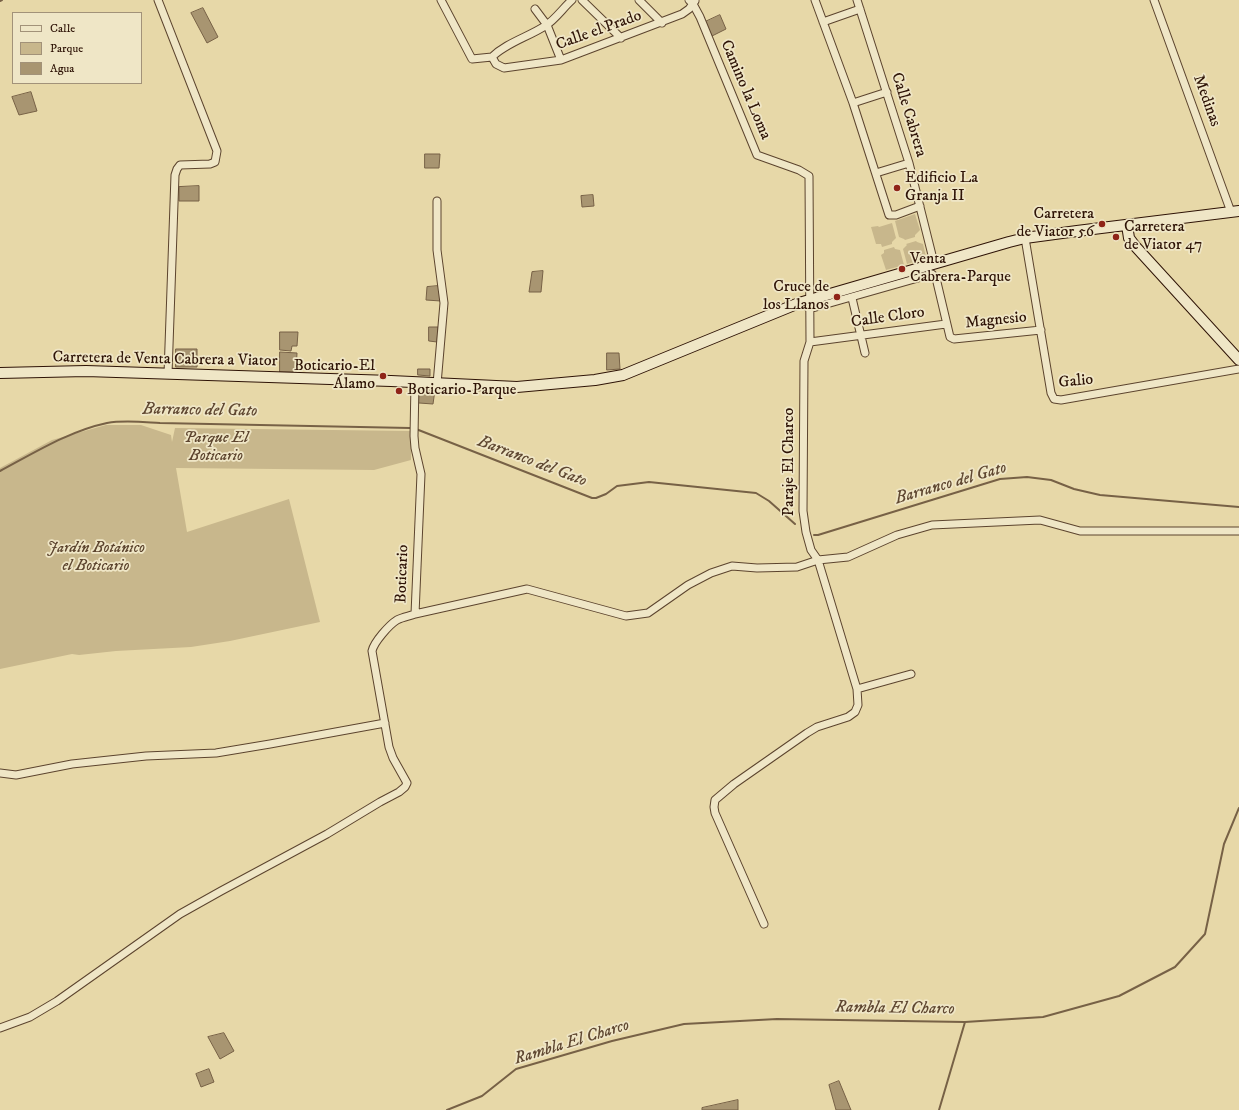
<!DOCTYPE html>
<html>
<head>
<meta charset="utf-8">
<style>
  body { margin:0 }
  #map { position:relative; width:1239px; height:1110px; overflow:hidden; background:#e7d8a8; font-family:"IM FELL DW Pica",serif }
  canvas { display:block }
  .legend { position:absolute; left:12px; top:12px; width:130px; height:72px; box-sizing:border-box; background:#efe6c6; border:1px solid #a29279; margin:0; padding:5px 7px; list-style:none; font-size:12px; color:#2e1306 }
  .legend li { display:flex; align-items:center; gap:8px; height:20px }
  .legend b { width:20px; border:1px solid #a29279 }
</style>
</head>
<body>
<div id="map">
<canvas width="1239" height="1110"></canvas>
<ul class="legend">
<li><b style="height:5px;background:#efe6c6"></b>Calle</li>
<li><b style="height:11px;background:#c8b78c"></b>Parque</li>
<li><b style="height:11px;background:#a89571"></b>Agua</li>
</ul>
</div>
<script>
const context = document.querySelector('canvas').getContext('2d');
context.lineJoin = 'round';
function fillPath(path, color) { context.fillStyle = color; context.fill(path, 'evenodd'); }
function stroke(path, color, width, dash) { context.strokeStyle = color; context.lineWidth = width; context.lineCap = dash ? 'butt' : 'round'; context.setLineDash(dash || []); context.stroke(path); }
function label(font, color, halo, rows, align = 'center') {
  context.font = font + ' "IM FELL DW Pica",serif'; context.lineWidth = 3.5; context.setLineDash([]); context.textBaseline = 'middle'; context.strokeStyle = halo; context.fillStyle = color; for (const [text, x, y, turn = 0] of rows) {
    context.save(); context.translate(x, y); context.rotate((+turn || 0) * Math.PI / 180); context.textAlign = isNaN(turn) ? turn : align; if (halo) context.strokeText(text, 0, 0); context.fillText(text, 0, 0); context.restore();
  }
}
const green = new Path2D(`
  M 915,214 L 920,230 L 915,235 L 915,237 L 905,240 L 904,239 L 899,237 L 895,221 Z
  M 892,223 L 896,238 L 892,242 L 892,244 L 882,247 L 881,244 L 876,244 L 871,227 L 878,226 L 879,227 Z
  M 916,241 L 917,242 L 923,244 L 926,257 L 925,259 L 907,264 L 903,249 L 907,245 L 906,244 Z
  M 894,247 L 895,249 L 900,250 L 904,265 L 886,270 L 881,255 L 884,253 L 884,250 Z
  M 106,425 L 141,425 L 171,435 L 172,442 L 175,428 L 411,431 L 411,460 L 374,470 L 176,468 L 187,532 L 289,499 L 320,622 L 230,641 L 191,647 L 116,651 L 79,655 L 72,654 L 0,669 L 0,468 L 52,440 Z`);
const water = new Path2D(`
  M 203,8 L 218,37 L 207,43 L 191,13 Z
  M 720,15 L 726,29 L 712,36 L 705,22 Z
  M 31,92 L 37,111 L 19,115 L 12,97 Z
  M 425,154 L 440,154 L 439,168 L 425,168 Z
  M 199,186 L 199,201 L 179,201 L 179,187 Z
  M 593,195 L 594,206 L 582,207 L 581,196 Z
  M 543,271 L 541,292 L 529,292 L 532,272 Z
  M 438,286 L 441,294 L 441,301 L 426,300 L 427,287 Z
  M 429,327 L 438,327 L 437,342 L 429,341 Z
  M 280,332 L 298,332 L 297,346 L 292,346 L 291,351 L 280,350 Z
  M 176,349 L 197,349 L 197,367 L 176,367 Z
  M 280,352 L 297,353 L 296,372 L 280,372 Z
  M 607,353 L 619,353 L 620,369 L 607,370 Z
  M 418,369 L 430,369 L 430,376 L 418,375 Z
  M 420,389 L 435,390 L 433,404 L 419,403 Z
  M 224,1033 L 234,1051 L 220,1059 L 208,1037 Z
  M 209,1069 L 214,1082 L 201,1087 L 196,1074 Z
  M 839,1081 L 851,1110 L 836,1110 L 829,1085 Z
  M 738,1100 L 738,1110 L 702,1110 L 702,1108 Z`);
const stream = new Path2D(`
  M 0,1 L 2,0
  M 416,429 L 592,498 L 596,498 L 606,494 L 617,486 L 649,482 L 756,493 L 769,501 L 795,524
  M 0,471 C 34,453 69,431 107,423 C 124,420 142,422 160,423 L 410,428
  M 814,535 L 818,535 L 1000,479 L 1027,477 L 1051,480 L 1074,489 L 1100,495 L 1239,507
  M 447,1110 L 482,1096 L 516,1069 L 612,1041 L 684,1024 L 777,1019 L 965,1022 L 1043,1017 L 1119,996 L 1175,967 L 1205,934 L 1224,844 L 1239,808
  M 939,1110 L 965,1022`);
const street = new Path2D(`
  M 158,0 L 217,151 L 215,162 L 210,164 L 180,165 L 177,169 L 175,175 L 168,374
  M 441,0 L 472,59 L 492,57 L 496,64 L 504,68 L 561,60 L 682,14 L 689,9 L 695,1
  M 582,0 L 621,38
  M 639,0 L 662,23
  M 689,0 L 693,4 L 700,17 L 757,155 L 799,170 L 809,176 L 810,342 L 804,361 L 803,511 L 806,532 L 811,550 L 818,560 L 857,689 L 911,674
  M 815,0 L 853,103 L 889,215 L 896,215 L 920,206
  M 857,0 L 909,163 L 934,263
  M 1154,0 L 1231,212
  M 535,9 L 547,25 L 561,60
  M 823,22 L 860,9
  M 492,57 C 506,43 528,37 545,26 C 555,20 563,8 572,0
  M 853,103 L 887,92
  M 876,173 L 909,163
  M 1025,238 L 1051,393 L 1054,399 L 1061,400 L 1239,369
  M 852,298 L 865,353
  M 809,309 L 932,274 L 936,278 L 950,337 L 954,339 L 1041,330
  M 810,342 L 946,324
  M 437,384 L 444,303 L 437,250 L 437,201
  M 415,614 L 527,589 L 626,616 L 648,613 L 688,585 L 711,573 L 732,566 L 757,568 L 797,567 L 818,560 L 848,557 L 897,535 L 932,525 L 1040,520 L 1080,531 L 1239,531
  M 0,773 L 16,775 L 72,764 L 146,756 L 216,753 L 270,744 L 385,723
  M 764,924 L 715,813 L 714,807 L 715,800 L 734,784 L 807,733 L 817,727 L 848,717 L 855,712 L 858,705 L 857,689
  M 0,1028 L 30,1017 L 57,1001 L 180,914 L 221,891 L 327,834 L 380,802 L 399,792 L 405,787 L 407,783 L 393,758 L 389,747 L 372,651 C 374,642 389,625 397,620 C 403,617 410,616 415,614 L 421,474 L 415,448 L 414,436 L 415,382`);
const secondary = new Path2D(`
  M 1127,225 L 1129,238 L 1135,246 L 1239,360
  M 0,373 L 86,371 L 391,381 L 517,387 L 595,380 L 623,375 L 799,303 L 1009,242 L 1025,238 L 1077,231 L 1239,211`);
const markers = [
  [897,188,4,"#8f2418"],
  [1102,224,4,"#8f2418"],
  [1116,237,4,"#8f2418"],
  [902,269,4,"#8f2418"],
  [837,297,4,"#8f2418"],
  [383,376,4,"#8f2418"],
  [399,391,4,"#8f2418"]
];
const streetNames = [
  ["Calle el Prado",599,31,-20],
  ["Camino la Loma",745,90,67],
  ["Medinas",1206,101,70],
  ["Calle Cabrera",908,115,73],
  ["Calle Cloro",888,318,-8],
  ["Magnesio",996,321,-6],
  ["Carretera de Venta Cabrera a Viator",165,360,1],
  ["Galio",1076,382,-6],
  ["Paraje El Charco",790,462,-90],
  ["Boticario",403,574,-88]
];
const poiNames = [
  ["Edificio La",905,179],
  ["Granja II",905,197],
  ["Carretera",1094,215,"right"],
  ["de Viator 56",1094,233,"right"],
  ["Carretera",1124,228],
  ["de Viator 47",1124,246],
  ["Venta",910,260],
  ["Cabrera-Parque",910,278],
  ["Cruce de",829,288,"right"],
  ["los Llanos",829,306,"right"],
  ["Boticario-El",375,367,"right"],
  ["Álamo",375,385,"right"],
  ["Boticario-Parque",407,391]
];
const parkNames = [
  ["Parque El",216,439],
  ["Boticario",216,457],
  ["Jardín Botánico",96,549],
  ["el Boticario",96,567]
];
const waterNames = [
  ["Barranco del Gato",200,411,1],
  ["Barranco del Gato",532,462,21],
  ["Barranco del Gato",951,484,-16],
  ["Rambla El Charco",895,1009,1],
  ["Rambla El Charco",572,1043,-17]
];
fillPath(green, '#c8b78c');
fillPath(water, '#a89571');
stroke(water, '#776146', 1);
stroke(stream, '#776146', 2);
stroke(street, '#5c442e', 9);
stroke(secondary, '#2e1306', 12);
stroke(street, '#efe6c6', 7);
stroke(secondary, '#efe6c6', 10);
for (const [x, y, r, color] of markers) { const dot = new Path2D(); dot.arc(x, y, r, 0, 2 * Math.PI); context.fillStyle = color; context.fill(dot); stroke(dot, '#efe6c6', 1.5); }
label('16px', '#2e1306', '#efe6c6', streetNames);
label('16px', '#2e1306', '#efe6c6', poiNames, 'left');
label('italic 16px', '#5c442e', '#efe6c6', parkNames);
label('italic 17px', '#5f4731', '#efe6c6', waterNames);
</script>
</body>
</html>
